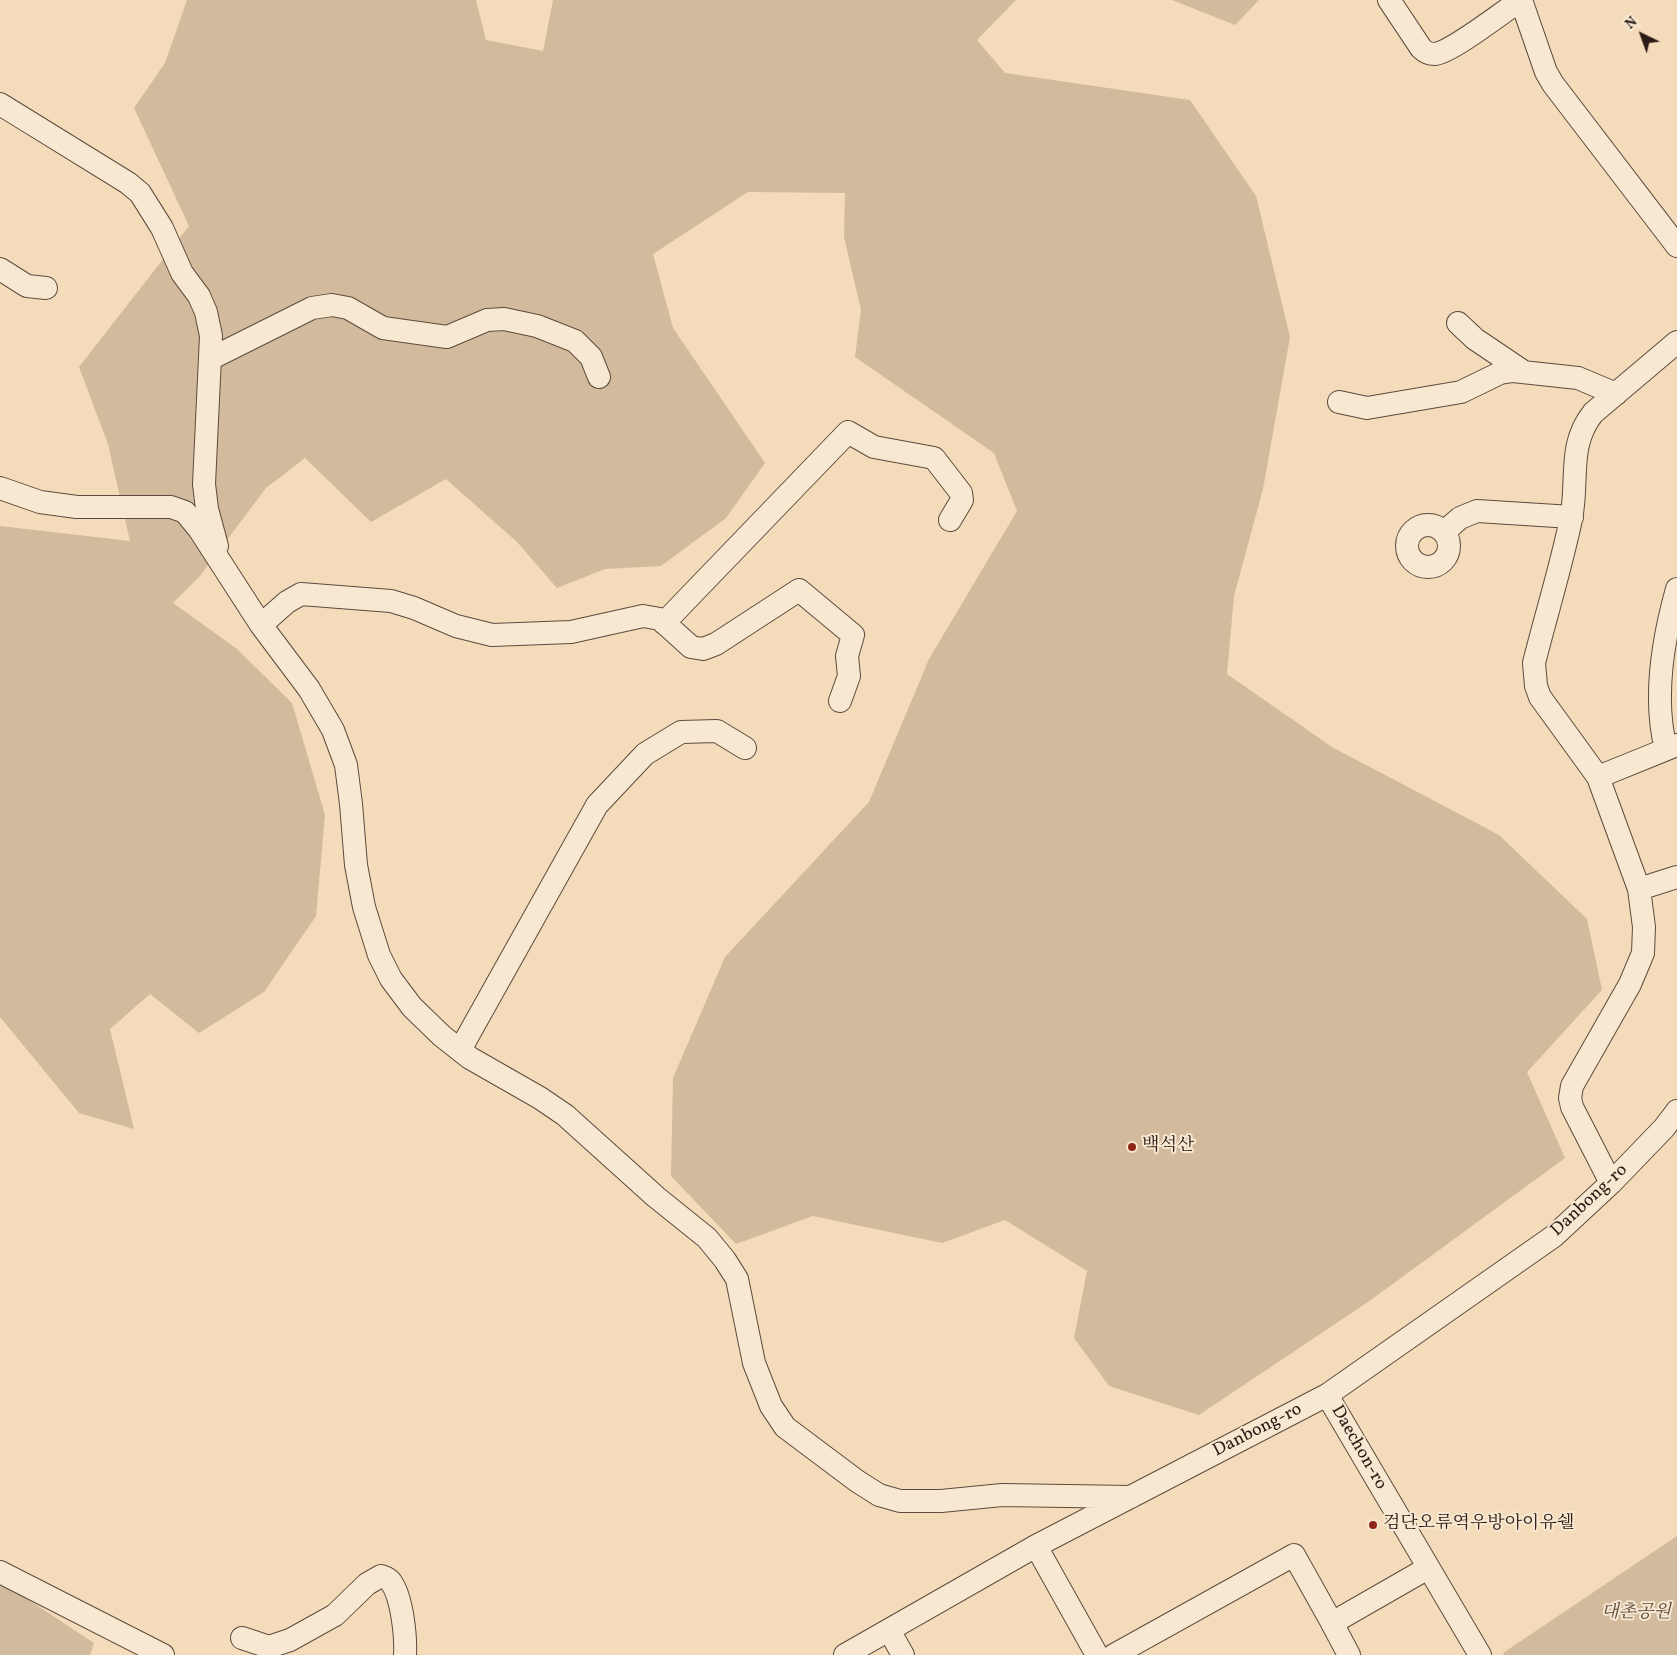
<!DOCTYPE html>
<html>
<head>
<meta charset="utf-8">
<style>
  body { margin:0 }
  #map { position:relative; width:1677px; height:1655px; overflow:hidden; background:#f4dbb9; font-family:Vollkorn,serif }
  canvas { display:block }
  .north { position:absolute; left:1617px; top:10px; width:50px; height:50px; -webkit-text-stroke:4px #f8e8d2; paint-order:stroke; rotate:318deg; font-size:14px; font-weight:700; line-height:20px; text-align:center; color:#2a1b15 }
  .north::after { content:''; display:block; margin:auto; width:18px; height:22px; background:#2a1b15; clip-path:polygon(50% 0,100% 100%,50% 72%,0 100%) }
</style>
</head>
<body>
<div id="map">
<canvas width="1677" height="1655"></canvas>
<div class="north">N</div>
</div>
<script>
const context = document.querySelector('canvas').getContext('2d');
context.lineJoin = 'round';
function fillPath(path, color) { context.fillStyle = color; context.fill(path, 'evenodd'); }
function stroke(path, color, width, dash) { context.strokeStyle = color; context.lineWidth = width; context.lineCap = dash ? 'butt' : 'round'; context.setLineDash(dash || []); context.stroke(path); }
function label(font, color, halo, rows, align = 'center') {
  context.font = font + ' Vollkorn,"Noto Serif KR",serif'; context.lineWidth = 4; context.setLineDash([]); context.textBaseline = 'middle'; context.strokeStyle = halo; context.fillStyle = color; for (const [text, x, y, turn = 0] of rows) {
    context.save(); context.translate(x, y); context.rotate((+turn || 0) * Math.PI / 180); context.textAlign = isNaN(turn) ? turn : align; if (halo) context.strokeText(text, 0, 0); context.fillText(text, 0, 0); context.restore();
  }
}
const green = new Path2D(`
  M 187,0 L 476,0 L 486,40 L 543,51 L 553,0 L 1016,0 L 977,40 L 1005,73 L 1190,100 L 1256,196 L 1290,337 L 1263,489 L 1234,596 L 1227,674 L 1332,747 L 1499,835 L 1587,919 L 1602,990 L 1527,1072 L 1565,1158 L 1368,1302 L 1199,1415 L 1109,1386 L 1074,1338 L 1087,1271 L 1005,1220 L 942,1243 L 813,1216 L 736,1244 L 671,1176 L 673,1078 L 725,957 L 869,802 L 929,659 L 1017,511 L 994,453 L 855,357 L 861,310 L 844,237 L 845,193 L 748,192 L 653,254 L 673,328 L 765,463 L 726,518 L 661,566 L 605,569 L 557,588 L 517,542 L 446,479 L 371,522 L 305,458 L 266,488 L 199,577 L 173,603 L 237,649 L 292,703 L 325,815 L 316,916 L 264,992 L 199,1033 L 150,994 L 110,1029 L 134,1129 L 79,1113 L 0,1017 L 0,526 L 130,541 L 108,444 L 79,367 L 189,226 L 134,108 L 165,63 Z
  M 1172,0 L 1259,0 L 1235,25 Z
  M 1677,1536 L 1677,1655 L 1504,1655 L 1503,1653 Z
  M 0,1581 L 94,1643 L 90,1655 L 0,1655 Z`);
const minor = new Path2D(`
  M 1389,0 L 1421,48 C 1425,52 1428,54 1435,54 C 1452,52 1504,11 1521,0
  M 1521,0 L 1546,72 L 1553,84 L 1677,246
  M 0,104 L 128,183 L 140,193 L 162,228 L 182,273 L 199,296 L 206,312 L 211,336 L 204,484 L 207,509 L 217,546
  M 0,269 L 27,286 L 46,288
  M 1458,323 L 1475,339 L 1524,372
  M 210,359 L 312,308 L 332,305 L 348,308 L 383,328 L 447,337 L 487,320 L 504,319 L 537,326 L 575,341 L 591,357 L 599,377
  M 1339,402 L 1367,408 L 1461,392 L 1500,373 L 1513,371 L 1578,378 L 1616,394
  M 0,488 L 40,502 L 77,507 L 171,507 L 185,512 L 199,529 L 261,625 L 309,689 L 333,730 L 346,765 L 351,804 L 356,865 L 364,907 L 379,955 L 391,979 L 412,1007 L 442,1036 L 470,1058 L 540,1098 L 565,1115 L 656,1197 L 707,1238 L 725,1260 L 737,1279 L 754,1363 L 771,1406 L 785,1427 L 857,1481 L 879,1495 L 900,1501 L 941,1501 L 1002,1495 L 1131,1497
  M1407 546a21 21 0 1 1 42 0a21 21 0 1 1-42 0Z
  M 1444,532 L 1460,518 L 1477,511 L 1572,517
  M 664,623 L 848,432 L 874,447 L 934,458 L 961,493 L 962,500 L 950,520
  M 261,625 L 287,602 L 301,594 L 391,601 L 414,608 L 456,626 L 492,635 L 571,632 L 643,616 L 660,619 L 691,647 L 703,649 L 716,644 L 799,590 L 853,635 L 847,656 L 849,676 L 840,701
  M 1666,749 C 1653,699 1663,639 1677,589
  M 1598,777 L 1677,745
  M 1639,889 L 1677,877
  M 460,1050 L 597,805 L 645,754 L 681,732 L 717,731 L 745,748
  M 1611,1183 L 1572,1107 L 1570,1098 L 1572,1086 L 1630,984 L 1643,953 L 1644,927 L 1639,889 L 1598,777 L 1540,697 L 1536,686 L 1534,663 C 1546,615 1561,567 1571,519 C 1579,480 1567,446 1593,413 L 1677,342
  M 1327,1395 L 1480,1655
  M 1036,1546 L 1097,1655
  M 0,1572 L 163,1655
  M 889,1630 L 903,1655
  M 242,1638 L 269,1647 L 290,1640 L 335,1615 L 367,1584 L 381,1576 C 384,1577 389,1579 391,1582 C 402,1597 406,1636 405,1655
  M 845,1655 L 1036,1546 L 1327,1395 L 1554,1236 L 1611,1183 L 1664,1128 L 1677,1111
  M 1114,1655 L 1294,1555 L 1332,1623
  M 1349,1655 L 1332,1623 L 1428,1568`);
const markers = [
  [1132,1147,5,"#8f2418"],
  [1373,1525,5,"#8f2418"]
];
const poiNames = [
  ["백석산",1142,1147],
  ["검단오류역우방아이유쉘",1383,1525]
];
const streetNames = [
  ["Danbong-ro",1590,1201,-43],
  ["Danbong-ro",1258,1431,-27],
  ["Daechon-ro",1358,1448,60]
];
const parkNames = [
  ["대촌공원",1636,1614]
];
fillPath(green, '#d2ba9d');
stroke(minor, '#5c4b3e', 24);
stroke(minor, '#f8e8d2', 22);
for (const [x, y, r, color] of markers) { const dot = new Path2D(); dot.arc(x, y, r, 0, 2 * Math.PI); context.fillStyle = color; context.fill(dot); stroke(dot, '#f8e8d2', 2); }
label('18px', '#2a1b15', '#f8e8d2', poiNames, 'left');
label('18px', '#2a1b15', '#f8e8d2', streetNames);
label('italic 18px', '#5c4b3e', '#f8e8d2', parkNames);
</script>
</body>
</html>
